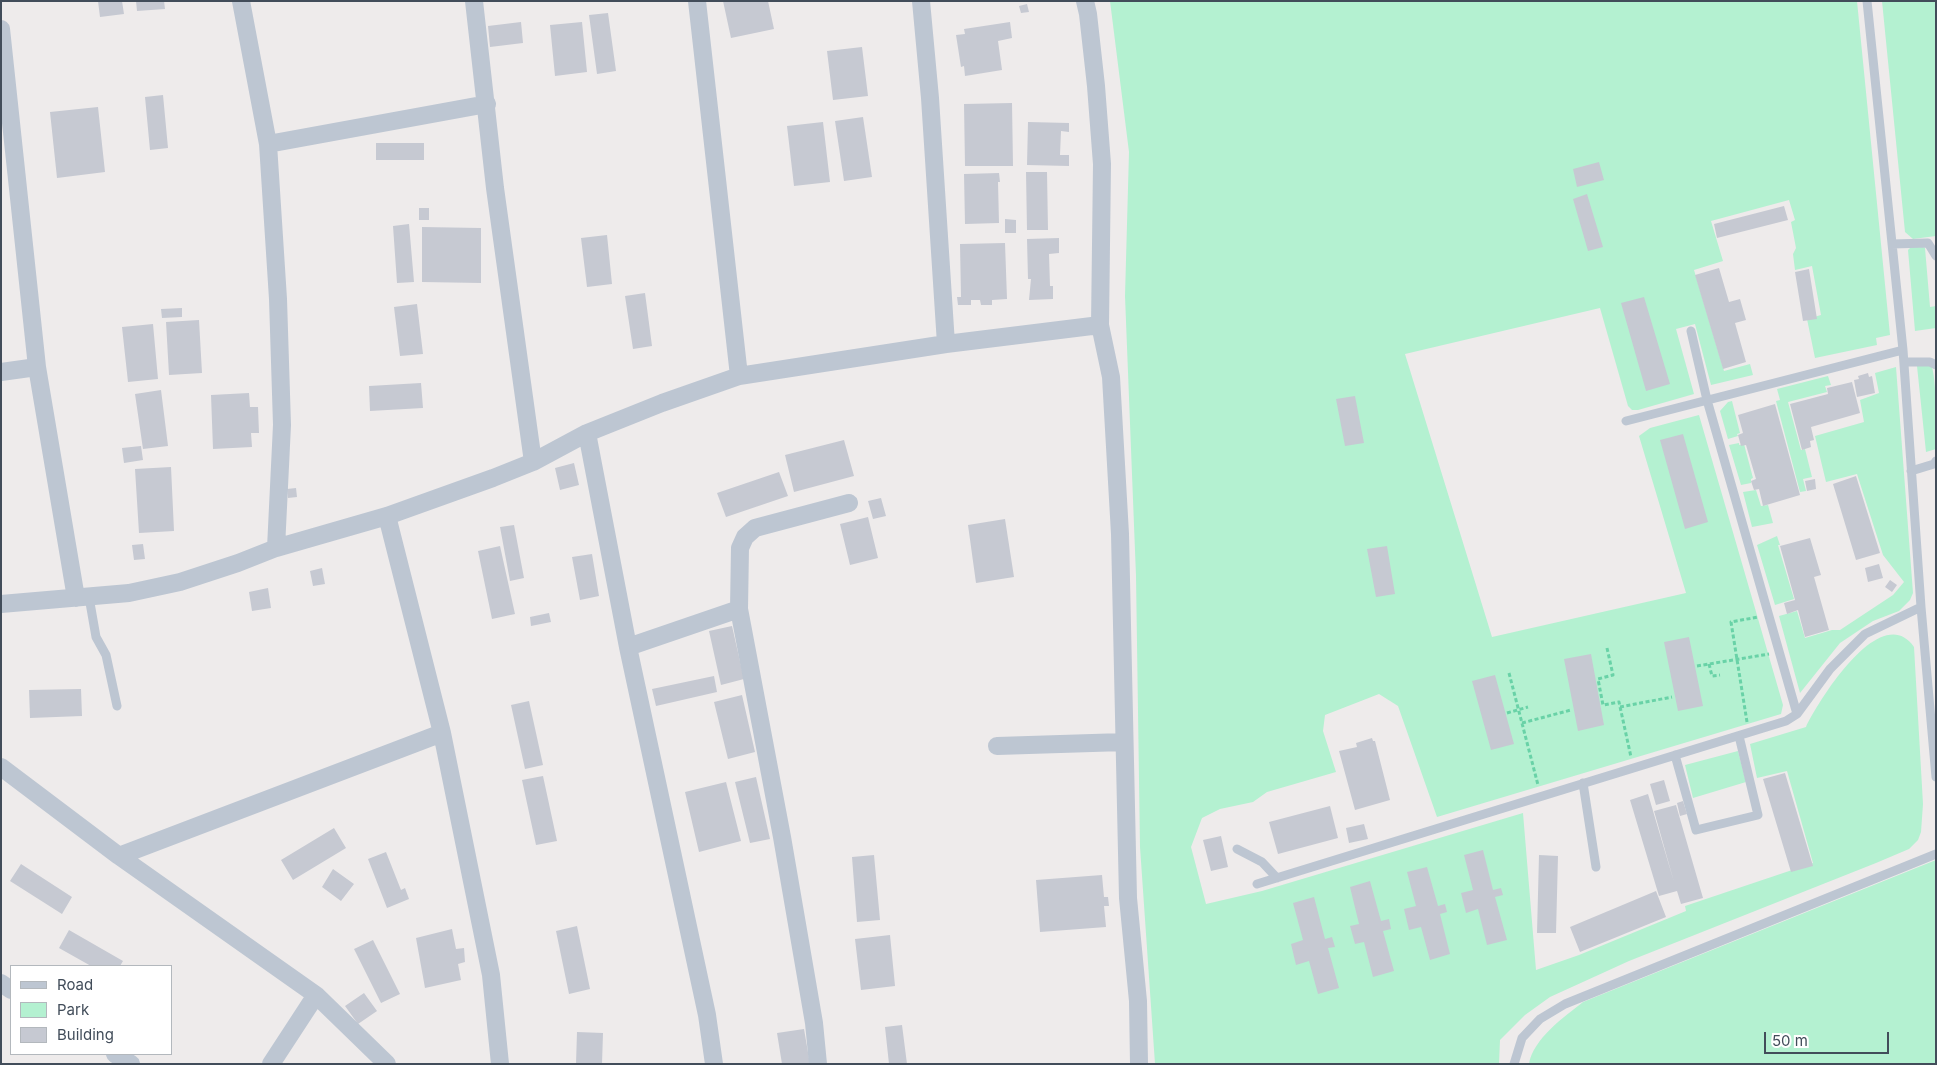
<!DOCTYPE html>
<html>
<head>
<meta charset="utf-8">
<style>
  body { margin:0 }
  #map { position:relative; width:1937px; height:1065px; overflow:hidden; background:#eeebeb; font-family:Inter,sans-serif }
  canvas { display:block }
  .frame { position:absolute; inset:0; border:2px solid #424d5a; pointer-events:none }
  .legend { position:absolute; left:10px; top:965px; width:162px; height:90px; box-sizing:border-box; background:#fff; border:1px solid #b3b8bd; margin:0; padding:6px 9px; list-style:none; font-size:15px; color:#424d5a }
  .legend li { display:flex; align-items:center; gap:10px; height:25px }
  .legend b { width:25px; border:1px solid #b3b8bd }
  .scale { position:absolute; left:1764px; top:1032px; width:125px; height:22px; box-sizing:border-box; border:2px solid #424d5a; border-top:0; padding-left:6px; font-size:15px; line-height:18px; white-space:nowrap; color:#424d5a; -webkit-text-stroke:4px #fff; paint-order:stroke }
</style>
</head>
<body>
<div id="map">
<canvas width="1937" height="1065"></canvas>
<div class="frame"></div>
<ul class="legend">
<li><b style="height:6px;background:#bdc6d2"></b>Road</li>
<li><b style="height:14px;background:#b4f1d1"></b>Park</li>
<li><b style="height:14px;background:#c6c9d2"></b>Building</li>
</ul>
<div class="scale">50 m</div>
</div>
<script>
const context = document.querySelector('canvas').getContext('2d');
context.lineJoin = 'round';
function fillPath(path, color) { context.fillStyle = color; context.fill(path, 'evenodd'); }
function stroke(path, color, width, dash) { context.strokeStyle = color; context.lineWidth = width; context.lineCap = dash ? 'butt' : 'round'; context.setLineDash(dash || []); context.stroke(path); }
const green = new Path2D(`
  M 1110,1 L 1857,1 L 1890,335 L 1876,338 L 1877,345 L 1815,358 L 1807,319 L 1821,315 L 1812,266 L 1795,270 L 1793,254 L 1796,248 L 1791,222 L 1795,220 L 1789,200 L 1711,221 L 1723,261 L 1694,270 L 1724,371 L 1750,364 L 1753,375 L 1711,385 L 1695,324 L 1676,329 L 1694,394 L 1638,410 L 1632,410 L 1628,406 L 1600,308 L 1405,354 L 1492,637 L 1686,593 L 1639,436 L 1650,428 L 1699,415 L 1783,705 L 1781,714 L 1437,817 L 1398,706 L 1379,694 L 1325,715 L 1323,731 L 1336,772 L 1267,792 L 1253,802 L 1220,809 L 1202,818 L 1191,847 L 1206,904 L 1262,891 L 1523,813 L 1536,970 L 1579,955 L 1686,911 L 1685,906 L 1813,863 L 1787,771 L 1757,778 L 1750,744 L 1806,727 C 1819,700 1881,600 1914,647 L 1923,804 L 1921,832 L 1918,840 L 1909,849 L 1876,863 L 1629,961 L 1550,997 L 1525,1015 L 1500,1040 L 1499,1064 L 1155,1064 L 1140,847 L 1136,576 L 1125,296 L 1129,152 Z
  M 1882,1 L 1936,1 L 1936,236 L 1913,239 L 1905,232 Z
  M 1919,245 L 1925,248 L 1930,307 L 1936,306 L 1936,328 L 1915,331 L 1908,250 L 1912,246 Z
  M 1924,364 L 1932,367 C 1937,386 1936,428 1936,449 L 1926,452 L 1917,366 Z
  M 1896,367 L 1913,593 L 1910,600 L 1899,611 L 1873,621 L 1840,643 L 1800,693 L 1779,616 L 1797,611 L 1805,638 L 1832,630 L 1840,630 L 1893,595 L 1904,582 L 1883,555 L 1857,474 L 1826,482 L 1815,436 L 1864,422 L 1860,400 L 1879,393 L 1875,373 Z
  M 1828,376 L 1831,385 L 1825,386 L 1827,392 L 1788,402 L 1801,450 L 1805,449 L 1812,477 L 1803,479 L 1806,491 L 1800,492 L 1776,401 L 1780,400 L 1777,389 Z
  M 1732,401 L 1740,433 L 1737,434 L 1738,436 L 1728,439 L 1720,411 L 1728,402 Z
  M 1739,443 L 1739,445 L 1744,444 L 1753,478 L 1751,479 L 1751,483 L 1741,485 L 1729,445 Z
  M 1756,490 L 1761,506 L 1768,505 L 1773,523 L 1752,527 L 1743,492 Z
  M 1777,536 L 1780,545 L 1778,545 L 1794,599 L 1775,605 L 1757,545 Z
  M 1738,751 L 1746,782 L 1693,798 L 1685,765 Z
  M 1936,860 L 1936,1064 L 1529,1064 C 1533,1039 1564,1017 1583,1002 Z`);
const building = new Path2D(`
  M 98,1 L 122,1 L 124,14 L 100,17 Z
  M 136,1 L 164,1 L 165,9 L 137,11 Z
  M 723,1 L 768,1 L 774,29 L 731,38 Z
  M 1027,4 L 1029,12 L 1021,13 L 1019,6 Z
  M 608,13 L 616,71 L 597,74 L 589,15 Z
  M 521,22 L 523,43 L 490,47 L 488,26 Z
  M 582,22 L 587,72 L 555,76 L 550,25 Z
  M 1010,22 L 1012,38 L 998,41 L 1002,70 L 965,76 L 964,66 L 961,67 L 956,35 L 965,34 L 964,29 Z
  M 862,47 L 868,96 L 833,100 L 827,51 Z
  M 163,95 L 168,148 L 150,150 L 145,97 Z
  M 1012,103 L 1013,166 L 965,166 L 964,104 Z
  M 98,107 L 105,172 L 57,178 L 50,112 Z
  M 863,117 L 872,177 L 844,181 L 835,121 Z
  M 823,122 L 830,182 L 794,186 L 787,126 Z
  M 1028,122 L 1069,123 L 1069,132 L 1061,131 L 1060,155 L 1069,155 L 1069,166 L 1027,165 Z
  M 376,143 L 424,143 L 424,160 L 376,160 Z
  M 1599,162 L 1604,180 L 1577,187 L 1573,169 Z
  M 1026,172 L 1047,172 L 1048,230 L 1027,230 Z
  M 999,173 L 1000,182 L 998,182 L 999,223 L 965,224 L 964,174 Z
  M 1587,194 L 1603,247 L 1588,251 L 1573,199 Z
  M 1784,206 L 1788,220 L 1717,238 L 1714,224 Z
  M 419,208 L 429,208 L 429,220 L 419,220 Z
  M 1005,219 L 1016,220 L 1016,233 L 1005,233 Z
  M 409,224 L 414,282 L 397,283 L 393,226 Z
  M 422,227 L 481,228 L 481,283 L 422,282 Z
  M 607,235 L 612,284 L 587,287 L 581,238 Z
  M 1059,238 L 1059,253 L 1049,254 L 1050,286 L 1053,286 L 1053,299 L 1029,300 L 1031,279 L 1028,279 L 1027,239 Z
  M 1005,243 L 1007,299 L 992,300 L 992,305 L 981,305 L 980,300 L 971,300 L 971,305 L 958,305 L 957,297 L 961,297 L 960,244 Z
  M 1719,268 L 1729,302 L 1740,299 L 1746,320 L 1735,323 L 1746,362 L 1723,369 L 1695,275 Z
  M 1809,269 L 1817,319 L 1803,321 L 1795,272 Z
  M 645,293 L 652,346 L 633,349 L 625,296 Z
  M 1644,297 L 1670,384 L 1646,391 L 1621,303 Z
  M 417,304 L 423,354 L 400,356 L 394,307 Z
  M 182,308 L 182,317 L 162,318 L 161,309 Z
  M 199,320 L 202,373 L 169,375 L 166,322 Z
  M 153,324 L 158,379 L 128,382 L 122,327 Z
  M 1868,373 L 1869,377 L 1872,376 L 1875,393 L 1857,397 L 1854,380 L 1859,379 L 1858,376 Z
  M 1852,382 L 1860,413 L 1811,427 L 1814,440 L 1810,441 L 1811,447 L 1802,450 L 1790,404 L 1828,394 L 1827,388 Z
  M 421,383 L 423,408 L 370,411 L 369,386 Z
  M 161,390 L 168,446 L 143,449 L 135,394 Z
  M 249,393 L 250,407 L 258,407 L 259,433 L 251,433 L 252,447 L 213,449 L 211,395 Z
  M 1355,396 L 1364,443 L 1345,446 L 1336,399 Z
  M 1775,404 L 1800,495 L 1763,506 L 1759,489 L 1754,490 L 1751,481 L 1756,479 L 1746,445 L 1741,446 L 1738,435 L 1743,433 L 1738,415 Z
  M 1683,434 L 1708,522 L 1685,529 L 1660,440 Z
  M 844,440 L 854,476 L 794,492 L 785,455 Z
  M 141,446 L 143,460 L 124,463 L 122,448 Z
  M 574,463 L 579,485 L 560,490 L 555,468 Z
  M 171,467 L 174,531 L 139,533 L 135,469 Z
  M 779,472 L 788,496 L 726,517 L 717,493 Z
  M 1856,476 L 1880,553 L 1856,560 L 1833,484 Z
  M 1815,479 L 1816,489 L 1807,491 L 1805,481 Z
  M 296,488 L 297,497 L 288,498 L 287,489 Z
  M 881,498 L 886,516 L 873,519 L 868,501 Z
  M 868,517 L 878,558 L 850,565 L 840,524 Z
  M 1005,519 L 1014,577 L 976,583 L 968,525 Z
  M 514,525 L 524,578 L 510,581 L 500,527 Z
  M 1810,538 L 1821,575 L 1814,577 L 1829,630 L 1805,637 L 1798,610 L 1787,614 L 1784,603 L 1795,600 L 1780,546 Z
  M 143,544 L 145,559 L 134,560 L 132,545 Z
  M 500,546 L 515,614 L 492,619 L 478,551 Z
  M 1387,546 L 1395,594 L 1376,597 L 1367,549 Z
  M 592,554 L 599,596 L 580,600 L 572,557 Z
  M 1879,564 L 1883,578 L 1868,582 L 1865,568 Z
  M 322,568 L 325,584 L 313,586 L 310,571 Z
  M 1890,580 L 1897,585 L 1892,592 L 1885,587 Z
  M 268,588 L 271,608 L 252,611 L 249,592 Z
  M 549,613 L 551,622 L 531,626 L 530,617 Z
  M 732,626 L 744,679 L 721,685 L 709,631 Z
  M 1689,637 L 1703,706 L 1678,711 L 1664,642 Z
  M 1591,654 L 1604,725 L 1578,731 L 1564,659 Z
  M 1495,675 L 1514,744 L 1491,750 L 1472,681 Z
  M 714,676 L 717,692 L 656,706 L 652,689 Z
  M 81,689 L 82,716 L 30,718 L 29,690 Z
  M 742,695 L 755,752 L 728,759 L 714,702 Z
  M 529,701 L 543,765 L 525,769 L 511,705 Z
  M 1372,738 L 1373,741 L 1375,741 L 1390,800 L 1355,810 L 1339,751 L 1357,747 L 1356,743 Z
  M 1785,773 L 1813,866 L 1791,872 L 1763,779 Z
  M 543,776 L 557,841 L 536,845 L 522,780 Z
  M 756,777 L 770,839 L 750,843 L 735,782 Z
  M 1664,780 L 1670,801 L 1656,805 L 1650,784 Z
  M 726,782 L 741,841 L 699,852 L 685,792 Z
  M 1648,794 L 1674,882 L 1654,811 L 1676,805 L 1703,898 L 1681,904 L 1677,891 L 1659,896 L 1630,800 Z
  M 1683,801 L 1687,814 L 1680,816 L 1677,803 Z
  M 1330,806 L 1338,838 L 1278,854 L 1269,822 Z
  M 1364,824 L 1368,839 L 1349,843 L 1346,828 Z
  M 334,828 L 346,848 L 293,880 L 281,860 Z
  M 1221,836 L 1228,867 L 1211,871 L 1203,840 Z
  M 1483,850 L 1493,890 L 1501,888 L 1503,895 L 1495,897 L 1507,940 L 1487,945 L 1478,909 L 1466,913 L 1461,893 L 1473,890 L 1464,855 Z
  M 386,852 L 401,890 L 405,888 L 409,899 L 387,908 L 368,859 Z
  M 874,855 L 880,920 L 857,922 L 852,857 Z
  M 1539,855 L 1558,856 L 1556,933 L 1537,933 Z
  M 21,864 L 72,897 L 62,914 L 10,881 Z
  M 1427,867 L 1438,906 L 1445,904 L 1447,912 L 1440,914 L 1450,954 L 1430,960 L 1421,927 L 1409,930 L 1404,909 L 1416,906 L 1407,872 Z
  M 333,869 L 354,884 L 341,901 L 322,887 Z
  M 1102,875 L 1104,897 L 1108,897 L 1109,906 L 1104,906 L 1106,927 L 1040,932 L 1036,880 Z
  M 1370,881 L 1381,921 L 1389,919 L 1391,929 L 1383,931 L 1394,971 L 1373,977 L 1364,942 L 1355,944 L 1350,926 L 1359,924 L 1350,887 Z
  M 1656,891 L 1666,917 L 1580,952 L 1570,927 Z
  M 1314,897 L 1325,939 L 1332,937 L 1335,947 L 1328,948 L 1339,988 L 1318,994 L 1309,961 L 1296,965 L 1291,944 L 1303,940 L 1293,903 Z
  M 577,926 L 590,989 L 569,994 L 556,931 Z
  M 452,929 L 456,949 L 464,948 L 465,962 L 458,964 L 461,980 L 425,988 L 416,938 Z
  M 69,930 L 123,961 L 120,966 L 91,966 L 59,948 Z
  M 890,935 L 895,986 L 861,990 L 855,939 Z
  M 373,940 L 400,994 L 381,1003 L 354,949 Z
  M 364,993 L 377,1011 L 358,1024 L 345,1006 Z
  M 902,1025 L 907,1064 L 889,1064 L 885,1027 Z
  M 804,1029 L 810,1064 L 782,1064 L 777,1033 Z
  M 577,1032 L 603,1033 L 602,1064 L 576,1064 Z`);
const path = new Path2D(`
  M 1607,648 L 1613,675 L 1598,679 L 1603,705 L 1619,702 L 1631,757
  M 1709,664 L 1712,676 L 1720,675
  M 1697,666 L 1769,654
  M 1509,673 L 1538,785
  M 1620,707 L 1672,697
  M 1507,713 L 1528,707
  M 1747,722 L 1731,622 L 1758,617
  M 1522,723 L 1571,710`);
const lane = new Path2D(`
  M 1867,1 L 1903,350 L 1921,607 L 1936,777
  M 1892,244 L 1928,243 L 1936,256
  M 1691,331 L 1707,400 L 1797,714
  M 1904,362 L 1930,362 L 1936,365
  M 1626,421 L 1903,350
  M 1911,471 L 1934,464 L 1936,461
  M 89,597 L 96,637 L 106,655 L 117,706
  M 1675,755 L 1696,830 L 1758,815 L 1739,736
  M 1583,783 L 1596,867
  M 1237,849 L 1262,862 L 1277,878
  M 1257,884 L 1786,721 L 1797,714 L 1830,669 L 1865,634 L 1921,607
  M 1514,1064 L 1522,1038 L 1540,1019 L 1565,1004 L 1936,854`);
const street = new Path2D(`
  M 241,1 L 268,144 L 278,299 L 282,425 L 276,548
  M 474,1 L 495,188 L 533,462
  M 697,1 L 739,376
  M 921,1 L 930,98 L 946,344
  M 1085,1 L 1088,14 L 1096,86 L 1102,164 L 1100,325 L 1111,377 L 1120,534 L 1128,898 L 1138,1001 L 1139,1064
  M 1,29 L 37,367 L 76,598
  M 268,144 L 487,104
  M 1,372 L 37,367
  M 587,433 L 628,647 L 707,1015 L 714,1064
  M 387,516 L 442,733 L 491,975 L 500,1064
  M 1,604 L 129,593 L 180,582 L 238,563 L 276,548 L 387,516 L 493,478 L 533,462 L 587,433 L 662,403 L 739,376 L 946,344 L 1100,325
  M 628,647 L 739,609
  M 997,746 L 1124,742
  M 1,767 L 119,856 L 316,995 L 387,1064
  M 119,856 L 442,733
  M 1,983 L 11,990
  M 115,1054 L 131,1064
  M 271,1064 L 316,995
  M 818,1064 L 814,1023 L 782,837 L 739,609 L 740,548 L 745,537 L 755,528 L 849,503`);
fillPath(green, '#b4f1d1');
fillPath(building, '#c6c9d2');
stroke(path, '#69d2a7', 3, [4, 2.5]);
stroke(lane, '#bdc6d2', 9);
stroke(street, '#bdc6d2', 18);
</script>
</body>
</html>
